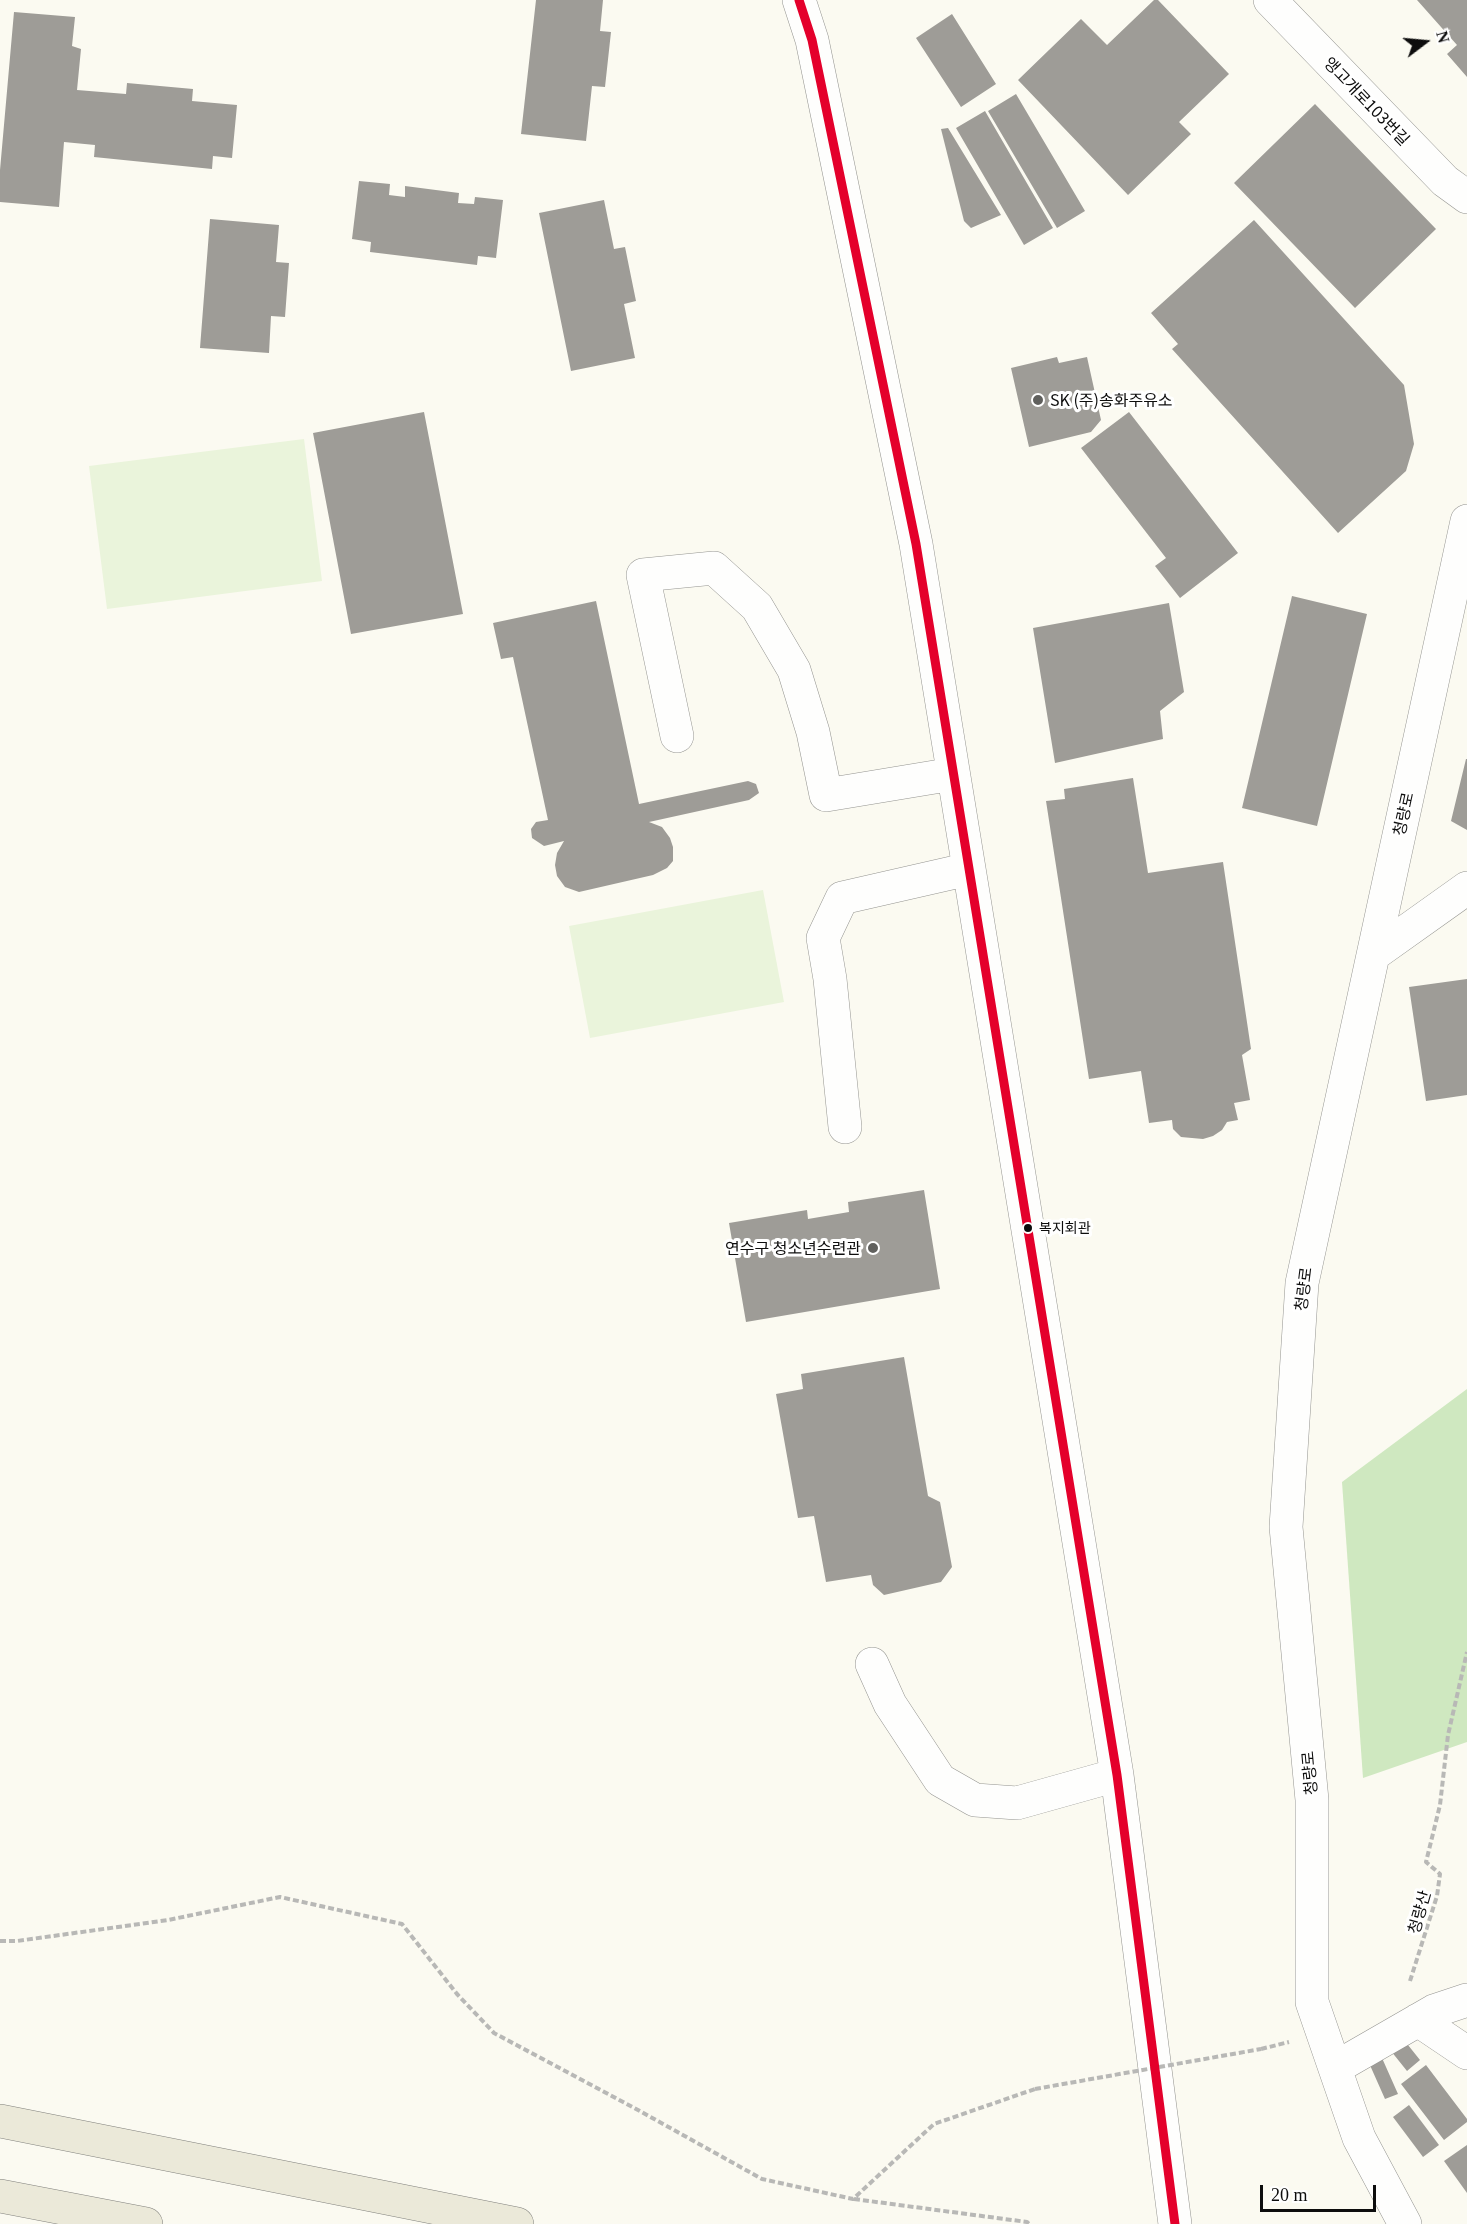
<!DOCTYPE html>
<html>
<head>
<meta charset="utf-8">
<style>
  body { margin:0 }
  #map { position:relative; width:1467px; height:2224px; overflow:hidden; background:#fbfaf1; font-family:Georgia,serif }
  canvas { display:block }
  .north { position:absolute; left:1395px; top:12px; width:60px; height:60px; -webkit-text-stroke:4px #fff; paint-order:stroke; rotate:74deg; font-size:16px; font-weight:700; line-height:24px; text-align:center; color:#0d0d0d }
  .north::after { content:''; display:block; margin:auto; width:21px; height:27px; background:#0d0d0d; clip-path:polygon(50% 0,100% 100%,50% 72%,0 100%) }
  .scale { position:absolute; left:1260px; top:2185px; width:116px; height:27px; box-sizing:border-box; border:3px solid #0d0d0d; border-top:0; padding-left:8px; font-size:18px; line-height:21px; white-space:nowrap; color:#0d0d0d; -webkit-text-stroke:4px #fff; paint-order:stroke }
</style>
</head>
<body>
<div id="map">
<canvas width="1467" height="2224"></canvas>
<div class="north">N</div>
<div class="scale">20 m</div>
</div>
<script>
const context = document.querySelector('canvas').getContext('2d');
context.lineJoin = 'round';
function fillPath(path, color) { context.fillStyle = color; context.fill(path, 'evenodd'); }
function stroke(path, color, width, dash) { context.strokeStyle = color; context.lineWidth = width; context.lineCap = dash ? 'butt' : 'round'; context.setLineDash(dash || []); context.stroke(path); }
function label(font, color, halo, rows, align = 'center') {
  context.font = font + ' Georgia,"Noto Sans KR",serif'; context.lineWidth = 6; context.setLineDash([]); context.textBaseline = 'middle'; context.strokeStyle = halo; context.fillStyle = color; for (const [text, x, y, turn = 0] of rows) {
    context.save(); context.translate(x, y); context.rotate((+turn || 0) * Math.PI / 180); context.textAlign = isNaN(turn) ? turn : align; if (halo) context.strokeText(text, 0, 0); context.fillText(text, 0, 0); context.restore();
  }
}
const forest = new Path2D(`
  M 1467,1389 L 1467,1742 L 1363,1778 L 1342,1482 Z`);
const pitch = new Path2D(`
  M 304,439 L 322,581 L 107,609 L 89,466 Z
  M 763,890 L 784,1002 L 590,1038 L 569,926 Z`);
const building = new Path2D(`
  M 536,0 L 603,0 L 600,31 L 611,32 L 605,87 L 592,86 L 586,141 L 521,134 Z
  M 1154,0 L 1158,0 L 1229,74 L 1179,122 L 1191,134 L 1128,195 L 1018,80 L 1081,19 L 1107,45 Z
  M 1417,0 L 1467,0 L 1467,77 L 1447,54 L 1457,45 Z
  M 14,12 L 75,17 L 72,46 L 81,49 L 77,90 L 126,94 L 127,83 L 193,89 L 192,101 L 237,105 L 232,158 L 213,156 L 212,169 L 94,157 L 95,145 L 64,142 L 59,207 L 0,202 L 0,170 Z
  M 952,14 L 996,84 L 961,107 L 916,38 Z
  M 1016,94 L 1085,211 L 1057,228 L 988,111 Z
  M 1315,104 L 1436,229 L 1355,308 L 1234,183 Z
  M 985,111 L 1053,228 L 1024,245 L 956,128 Z
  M 948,128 L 1001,215 L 971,228 L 964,221 L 941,129 Z
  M 359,181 L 390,184 L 389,195 L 405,197 L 405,186 L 459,193 L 458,203 L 474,204 L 475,197 L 503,200 L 496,258 L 478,256 L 477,265 L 370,252 L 371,242 L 352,239 Z
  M 604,200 L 614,249 L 625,247 L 636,301 L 624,304 L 635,358 L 571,371 L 539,213 Z
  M 210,219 L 279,225 L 276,262 L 289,263 L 285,317 L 271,316 L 269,353 L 200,348 Z
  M 1254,220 L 1404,385 L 1414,444 L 1406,471 L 1338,533 L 1172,349 L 1178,344 L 1151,313 Z
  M 1057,357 L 1059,363 L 1087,357 L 1101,420 L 1091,432 L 1029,447 L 1011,368 Z
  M 424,412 L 463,614 L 351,634 L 313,433 Z
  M 1129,412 L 1238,553 L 1180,598 L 1155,566 L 1166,558 L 1081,448 Z
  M 1292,596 L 1367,614 L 1317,826 L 1242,808 Z
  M 596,601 L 639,804 L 748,781 L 756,784 L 759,793 L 749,800 L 649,822 L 662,827 L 670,838 L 673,847 L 673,861 L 667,868 L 653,875 L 579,892 L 565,887 L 557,876 L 555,865 L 557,853 L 564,841 L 544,846 L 532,838 L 531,829 L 536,822 L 548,820 L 513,657 L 501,659 L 493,623 Z
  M 1169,603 L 1184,692 L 1160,711 L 1163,739 L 1055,763 L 1033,628 Z
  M 1466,759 L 1467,759 L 1467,830 L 1451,821 Z
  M 1133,778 L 1148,873 L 1223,862 L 1251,1049 L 1242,1055 L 1250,1100 L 1234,1103 L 1238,1120 L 1227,1122 L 1222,1130 L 1213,1136 L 1203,1139 L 1181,1137 L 1173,1129 L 1172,1120 L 1149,1123 L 1141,1071 L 1089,1079 L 1046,801 L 1065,799 L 1064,789 Z
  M 1467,979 L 1467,1095 L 1426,1101 L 1409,987 Z
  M 924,1190 L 940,1289 L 746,1322 L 729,1223 L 807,1210 L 808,1219 L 849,1212 L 848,1202 Z
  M 904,1357 L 928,1496 L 940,1502 L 952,1567 L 941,1582 L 884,1595 L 873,1585 L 871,1575 L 826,1582 L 814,1516 L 798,1518 L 776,1394 L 803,1389 L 801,1374 Z
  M 1404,2040 L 1420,2060 L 1407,2071 L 1391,2051 Z
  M 1382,2058 L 1398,2094 L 1385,2099 L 1369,2063 Z
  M 1426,2065 L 1467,2119 L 1467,2122 L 1444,2140 L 1401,2084 Z
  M 1409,2105 L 1439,2145 L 1423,2157 L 1393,2117 Z
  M 1467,2145 L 1467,2193 L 1444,2161 Z`);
const path = new Path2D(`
  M 0,1941 L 17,1941 L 168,1920 L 280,1897 L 402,1924 L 457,1994 L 494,2033 L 638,2110 L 762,2179 L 853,2199 L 934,2124 L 1035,2089
  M 1410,1981 L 1437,1896 L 1440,1874 L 1426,1862 L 1440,1805 L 1448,1735 L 1467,1652
  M 1261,2049 L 1289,2042
  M 854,2199 L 1027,2222 L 1029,2224`);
const minor = new Path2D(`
  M 799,0 L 812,40 L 916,544 L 1117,1775 L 1175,2224
  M 1270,0 L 1445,181 L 1467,197
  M 677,736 L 643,575 L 714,568 L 757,607 L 794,670 L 813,732 L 826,795 L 953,774
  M 1373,955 L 1467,888
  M 845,1127 L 830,979 L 823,938 L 842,898 L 969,869
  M 872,1664 L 890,1704 L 940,1780 L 975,1800 L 1017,1803 L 1117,1775
  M 1418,2020 L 1467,2053
  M 1335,2068 L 1434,2011 L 1467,2000
  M 1405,2224 L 1359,2138 L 1312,2002 L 1312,1800 L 1286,1527 L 1302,1283 L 1467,521`);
const major = new Path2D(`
  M 0,2121 L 517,2224
  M 0,2196 L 146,2224`);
const pathBridge = new Path2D(`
  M 1035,2089 L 1261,2049`);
const bus1 = new Path2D(`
  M 799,0 L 812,40 L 916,544 L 1117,1775 L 1175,2224`);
const markers = [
  [1038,400,6,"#60605d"],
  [1028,1228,5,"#0d0d0d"],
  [873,1248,6,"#60605d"]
];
const busNames = [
  ["복지회관",1039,1228]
];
const streetNames = [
  ["앵고개로103번길",1367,101,46],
  ["청량로",1403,814,-78],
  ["청량로",1303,1289,-83],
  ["청량로",1309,1773,-95],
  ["청량산",1419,1912,-74]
];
const poiNames = [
  ["SK (주)송화주유소",1050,400],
  ["연수구 청소년수련관",861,1248,"right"]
];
fillPath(forest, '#cfe8c0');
fillPath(pitch, '#eaf4db');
fillPath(building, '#9e9c97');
stroke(minor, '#949490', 34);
stroke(major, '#81817d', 34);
stroke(path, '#b8b8b6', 4, [6, 3]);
stroke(minor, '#fefefd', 33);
stroke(major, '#ebe9d9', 33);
stroke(pathBridge, '#b8b8b6', 4, [6, 3]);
stroke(bus1, '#e4002b', 9);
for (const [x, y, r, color] of markers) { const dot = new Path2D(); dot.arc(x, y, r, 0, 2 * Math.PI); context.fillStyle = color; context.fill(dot); stroke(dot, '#fff', 2); }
label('14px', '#0d0d0d', '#fff', busNames, 'left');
label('16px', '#0d0d0d', '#fff', streetNames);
label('16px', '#0d0d0d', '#fff', poiNames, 'left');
</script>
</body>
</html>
